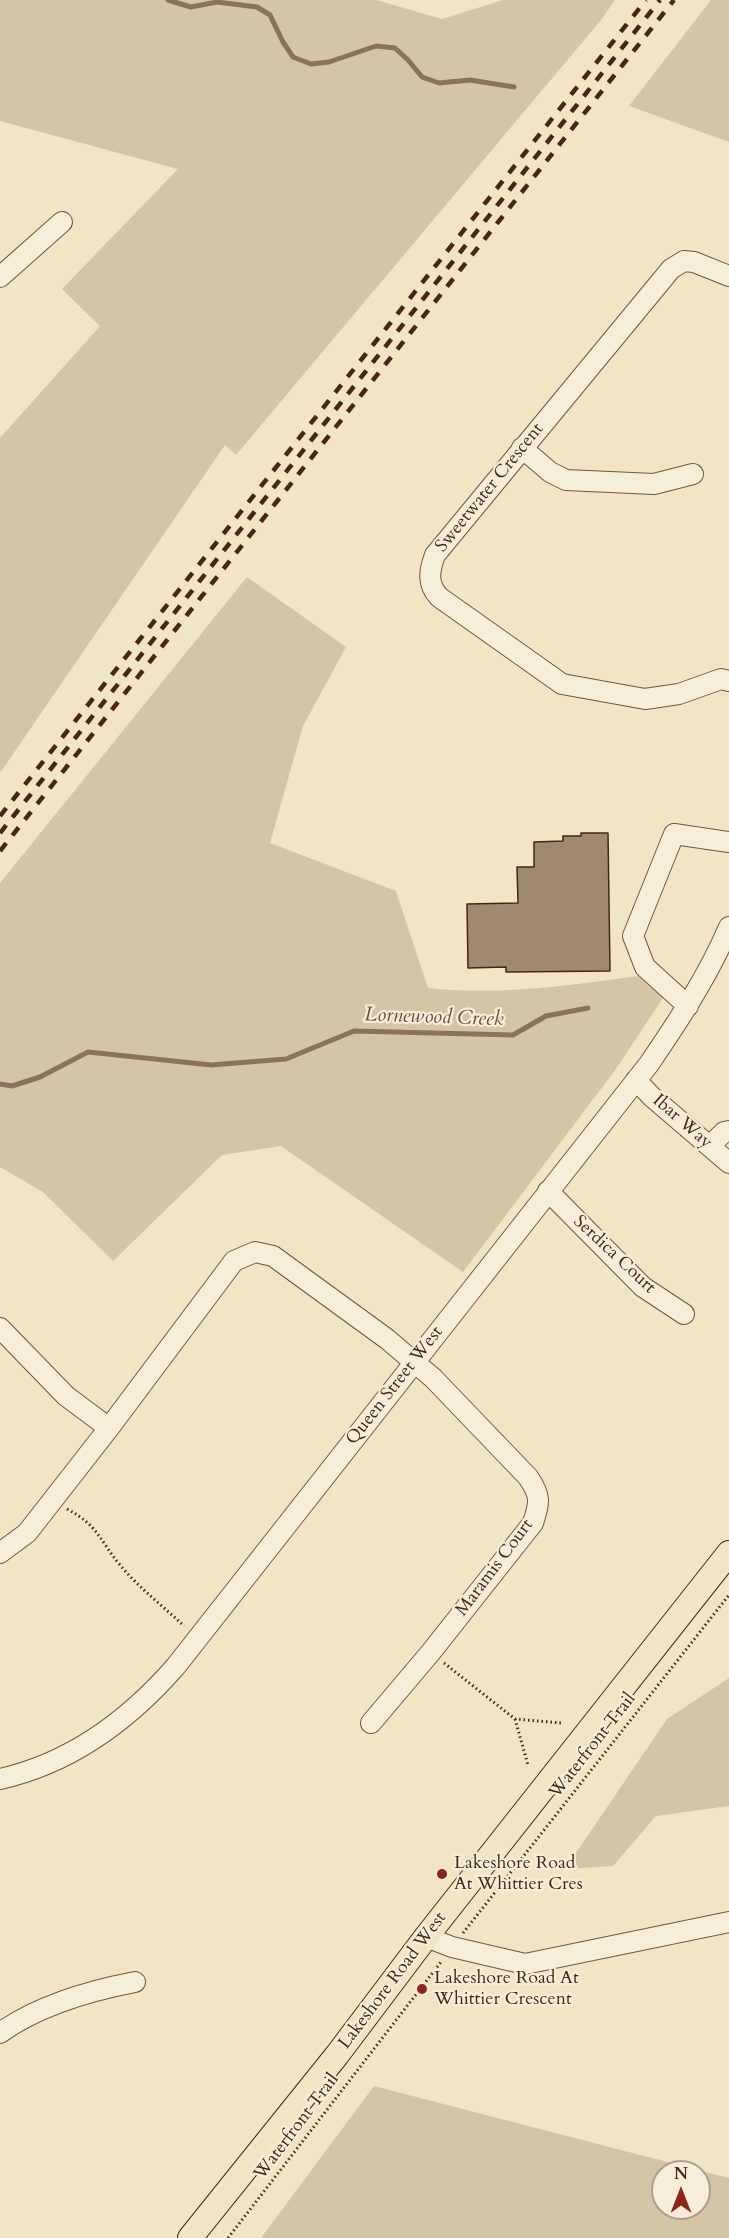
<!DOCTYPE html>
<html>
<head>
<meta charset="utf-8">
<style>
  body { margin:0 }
  #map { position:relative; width:729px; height:2238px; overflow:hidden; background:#f1e5c3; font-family:Cardo,serif }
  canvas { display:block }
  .north { position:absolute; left:651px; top:2160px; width:60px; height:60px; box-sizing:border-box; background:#f6eed8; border:2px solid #b09e8b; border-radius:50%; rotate:0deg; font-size:16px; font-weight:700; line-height:24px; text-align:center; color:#472618 }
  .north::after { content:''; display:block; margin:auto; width:21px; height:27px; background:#8f2418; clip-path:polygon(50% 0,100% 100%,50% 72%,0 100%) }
</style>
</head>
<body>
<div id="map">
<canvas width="729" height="2238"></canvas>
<div class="north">N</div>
</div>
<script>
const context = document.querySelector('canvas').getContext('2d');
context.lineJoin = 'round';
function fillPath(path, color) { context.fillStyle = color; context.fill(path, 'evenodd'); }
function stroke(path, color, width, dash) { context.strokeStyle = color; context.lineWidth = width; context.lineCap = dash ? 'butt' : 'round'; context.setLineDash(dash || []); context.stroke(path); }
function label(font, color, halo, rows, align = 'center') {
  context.font = font + ' Cardo,serif'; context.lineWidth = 4.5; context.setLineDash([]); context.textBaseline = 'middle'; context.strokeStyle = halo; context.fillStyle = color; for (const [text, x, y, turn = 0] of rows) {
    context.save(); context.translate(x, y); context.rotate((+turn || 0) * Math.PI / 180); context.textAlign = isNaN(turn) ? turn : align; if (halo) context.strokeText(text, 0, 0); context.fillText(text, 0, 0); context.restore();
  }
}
const green = new Path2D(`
  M 0,0 L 376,0 L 442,19 L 503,0 L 615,0 L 601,20 L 236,455 L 225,445 L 0,773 L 0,438 L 100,326 L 62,289 L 178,169 L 0,121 Z
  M 711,0 L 729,0 L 729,142 L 629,106 Z
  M 247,577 L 346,647 L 303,726 L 270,843 L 396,891 L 428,988 C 498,996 570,985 639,976 L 663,998 L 616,1069 L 463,1272 L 281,1146 L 222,1155 L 113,1261 L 43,1192 L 0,1167 L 0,883 Z
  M 729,1678 L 729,1806 L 656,1816 L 613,1866 L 565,1869 L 667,1719 Z
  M 374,2086 L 729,2178 L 729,2238 L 261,2238 ZM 663,2172 L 699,2172 L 699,2208 L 663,2208 Z`);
const stream = new Path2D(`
  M 168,0 L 191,7 L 217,2 L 257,7 L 270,15 L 283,42 L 293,57 L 311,64 L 329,62 L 376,46 L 395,48 L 408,60 L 422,77 L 439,83 L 470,80 L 514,87
  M 0,1084 L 12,1086 L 40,1077 L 88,1052 L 211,1065 L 286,1059 L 354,1031 L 513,1035 L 546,1016 L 588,1008`);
const building = new Path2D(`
  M 581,833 L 608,833 L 610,971 L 506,972 L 506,967 L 468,968 L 467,904 L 518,903 L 517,867 L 534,867 L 534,842 L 563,841 L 563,836 L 581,836 Z`);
const path = new Path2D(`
  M 67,1509 C 98,1525 100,1541 120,1565 C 139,1588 164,1607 184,1626
  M 444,1663 L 515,1719 L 561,1723
  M 515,1719 L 528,1765
  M 463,1933 L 729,1595
  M 228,2238 L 441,1962`);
const minor = new Path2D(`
  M 729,276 L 694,262 L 684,261 L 671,269 L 435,555 C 429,571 427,584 439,597 L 562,684 L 645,699 L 679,694 L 721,679 L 729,681
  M 0,277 L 62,222
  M 522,448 L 550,472 L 566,480 L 654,484 L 693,474
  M 688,1006 L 645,967 L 633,936 L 674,834 L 729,842
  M 636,1080 L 652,1097 L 729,1163
  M 710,1146 L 724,1132 L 729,1131
  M 548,1191 L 643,1287 L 684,1314
  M 0,1328 L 66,1396 L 109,1428
  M 0,1553 L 27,1533 L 109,1428 L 234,1261 L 255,1252 L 273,1256 L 387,1339 L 414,1362 L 433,1378 L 528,1477 C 541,1496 540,1502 533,1523 L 431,1652 L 371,1723
  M 0,1779 C 71,1763 129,1720 176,1666 L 649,1064 C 679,1020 708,976 729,927
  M 426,1937 L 452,1947 L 525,1964 L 729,1922
  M 0,2033 C 39,2005 88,1991 135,1982`);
const major = new Path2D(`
  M 190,2238 L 337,2055 L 426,1937 L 729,1553`);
const rail = new Path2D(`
  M 0,816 L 646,0
  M 0,833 L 660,0
  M 0,851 L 674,0`);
const markers = [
  [442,1874,6,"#8f2418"],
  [422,1989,6,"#8f2418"]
];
const streetNames = [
  ["Sweetwater Crescent",490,488,-51],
  ["Ibar Way",682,1122,41],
  ["Serdica Court",614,1255,43],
  ["Queen Street West",395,1386,-52],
  ["Maramis Court",495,1568,-53],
  ["Waterfront Trail",593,1746,-52],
  ["Lakeshore Road West",393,1981,-53],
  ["Waterfront Trail",297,2127,-53]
];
const poiNames = [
  ["Lakeshore Road",454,1864],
  ["At Whittier Cres",454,1885],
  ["Lakeshore Road At",434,1979],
  ["Whittier Crescent",434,2000]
];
const waterNames = [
  ["Lornewood Creek",434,1018,2]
];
fillPath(green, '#d4c5a6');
stroke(stream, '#8a725c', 5);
fillPath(building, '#9f8971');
stroke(building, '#472618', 1.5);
stroke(minor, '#725643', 22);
stroke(major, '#472618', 26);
stroke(path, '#472618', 3, [1.5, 3]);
stroke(minor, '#f6eed8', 20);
stroke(major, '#f1e5c3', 24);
stroke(rail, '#472618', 4.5, [10, 10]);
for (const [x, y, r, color] of markers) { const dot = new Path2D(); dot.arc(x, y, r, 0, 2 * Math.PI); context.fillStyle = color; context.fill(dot); stroke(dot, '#f6eed8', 2); }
label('18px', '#472618', '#f6eed8', streetNames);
label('18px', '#472618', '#f6eed8', poiNames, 'left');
label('italic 20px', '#694c3a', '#f6eed8', waterNames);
</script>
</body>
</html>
